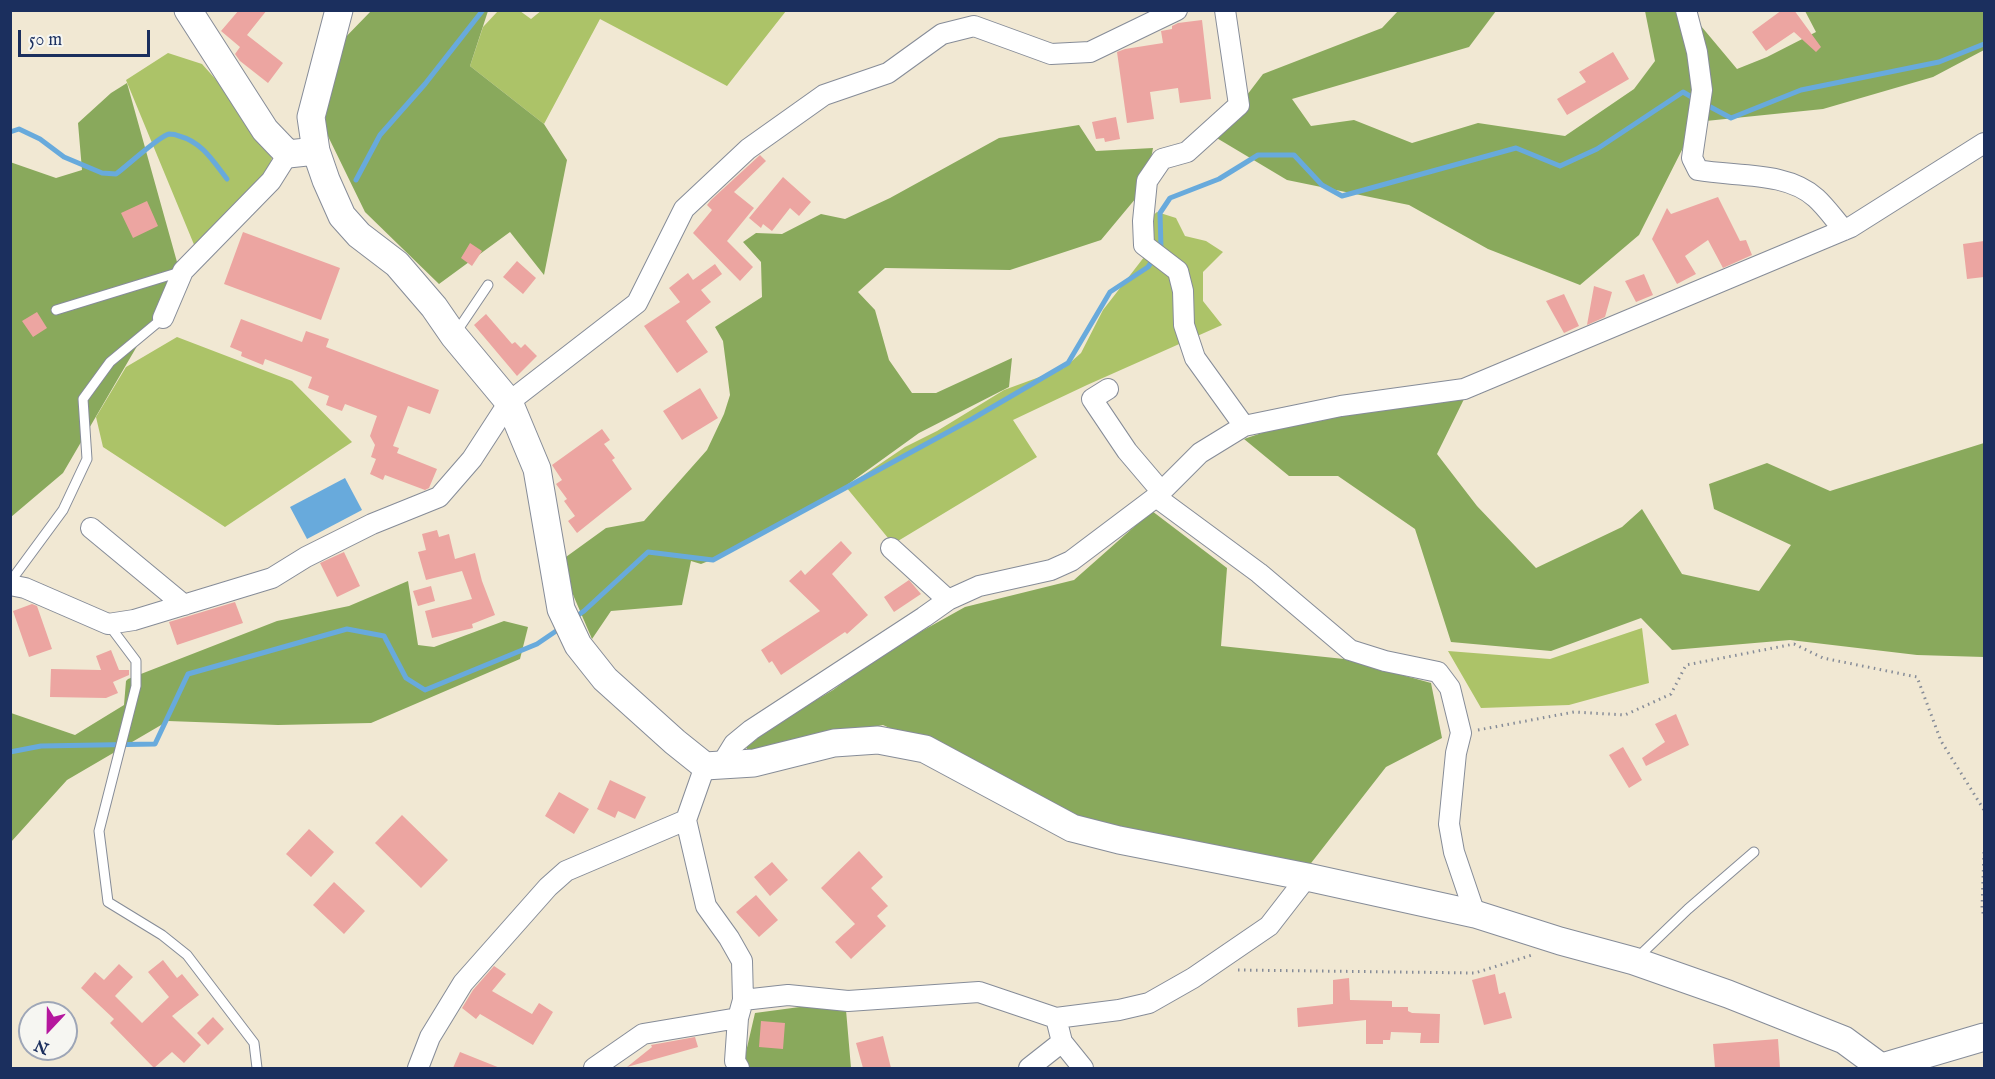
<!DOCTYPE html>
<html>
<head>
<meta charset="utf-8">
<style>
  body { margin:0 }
  #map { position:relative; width:1995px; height:1079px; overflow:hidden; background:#f1e8d3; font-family:"IM FELL English",serif }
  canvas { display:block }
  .frame { position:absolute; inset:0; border:12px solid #1b2f5e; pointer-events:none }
  .north { position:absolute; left:18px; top:1001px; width:60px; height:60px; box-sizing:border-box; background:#f6f6f2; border:2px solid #9ea6b7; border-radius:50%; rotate:202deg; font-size:16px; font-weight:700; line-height:24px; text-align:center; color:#1b2f5e }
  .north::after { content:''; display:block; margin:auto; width:21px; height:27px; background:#b5179e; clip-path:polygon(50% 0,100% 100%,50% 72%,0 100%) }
  .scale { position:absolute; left:18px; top:30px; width:132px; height:27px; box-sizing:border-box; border:3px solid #1b2f5e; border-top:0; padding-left:8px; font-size:18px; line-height:21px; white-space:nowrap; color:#1b2f5e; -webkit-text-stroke:4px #f6f6f2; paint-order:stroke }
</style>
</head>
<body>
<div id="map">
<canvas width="1995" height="1079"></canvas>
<div class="frame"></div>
<div class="north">N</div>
<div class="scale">50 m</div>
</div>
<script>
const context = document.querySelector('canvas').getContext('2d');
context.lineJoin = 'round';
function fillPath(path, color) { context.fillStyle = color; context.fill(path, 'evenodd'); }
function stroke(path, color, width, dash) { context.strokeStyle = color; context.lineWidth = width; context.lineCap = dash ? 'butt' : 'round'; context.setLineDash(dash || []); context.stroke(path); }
const green = new Path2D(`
  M 542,10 L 786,11 L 727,86 L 600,19 L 544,124 L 470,66 L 483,27 L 498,11 L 520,11 L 531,19 Z
  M 168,53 L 202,64 L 227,92 L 272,158 L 267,178 L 195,247 L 126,80 Z
  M 1157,212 L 1176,218 L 1185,236 L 1206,241 L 1223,252 L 1203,272 L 1203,301 L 1222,325 L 1087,385 L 1013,420 L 1037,457 L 893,544 L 846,487 L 905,447 L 937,431 L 1004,390 L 1064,368 L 1081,353 L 1103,310 L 1148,252 L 1143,224 Z
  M 177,337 L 292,381 L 352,442 L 225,527 L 103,447 L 96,417 L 126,367 Z
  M 1642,628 L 1649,683 L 1569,705 L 1481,708 L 1448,651 L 1550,659 Z`);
const forest = new Path2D(`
  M 371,11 L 488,11 L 470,66 L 544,124 L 567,160 L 544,275 L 510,232 L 439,284 L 365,212 L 324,128 L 337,46 Z
  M 1398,11 L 1496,11 L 1469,47 L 1292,99 L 1311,126 L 1354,120 L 1412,143 L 1478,123 L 1565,136 L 1634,89 L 1655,61 L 1645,11 L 1686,11 L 1698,30 L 1701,26 L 1737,69 L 1767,57 L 1816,32 L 1805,11 L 1984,11 L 1984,50 L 1933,77 L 1823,109 L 1696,122 L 1639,235 L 1580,285 L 1488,249 L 1409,205 L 1287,180 L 1215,137 L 1263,74 L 1382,28 Z
  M 127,83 L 177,262 L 154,317 L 63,473 L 11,517 L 10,162 L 56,178 L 82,170 L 78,123 L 111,93 Z
  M 1079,125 L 1096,151 L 1153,148 L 1146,186 L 1101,240 L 1010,270 L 885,268 L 858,292 L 875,310 L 889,360 L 912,393 L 936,393 L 1012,358 L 1009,387 L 919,433 L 840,490 L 716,558 L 701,564 L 691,561 L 682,605 L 611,611 L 592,639 L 559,562 L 606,528 L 644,521 L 707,450 L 724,414 L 730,395 L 723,341 L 715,327 L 762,297 L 761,262 L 743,242 L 756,233 L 782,234 L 821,214 L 845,219 L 890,198 L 999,138 Z
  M 1466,395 L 1437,454 L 1477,506 L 1536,568 L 1622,527 L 1642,509 L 1682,574 L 1759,591 L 1791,545 L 1714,509 L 1709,484 L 1767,463 L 1830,491 L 1984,443 L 1984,657 L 1917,655 L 1790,640 L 1672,650 L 1641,618 L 1551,651 L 1451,642 L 1415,529 L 1338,476 L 1289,476 L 1244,439 L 1300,420 Z
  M 1152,511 L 1227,568 L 1221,646 L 1344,659 L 1431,683 L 1442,738 L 1386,767 L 1308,867 L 1070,818 L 960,760 L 883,725 L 746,753 L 747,747 L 775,724 L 833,690 L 886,651 L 965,607 L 1074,580 Z
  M 408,581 L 418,645 L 434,647 L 504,621 L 528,627 L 520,659 L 371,723 L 278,725 L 168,721 L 67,780 L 11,842 L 11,713 L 75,735 L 124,705 L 126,681 L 128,679 L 277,621 L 349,606 Z
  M 822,1004 L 846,1010 L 851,1068 L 747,1068 L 743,1065 L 755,1013 Z`);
const water = new Path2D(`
  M 345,478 L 362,510 L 307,539 L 290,507 Z`);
const stream = new Path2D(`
  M 1703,103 L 1731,118 L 1801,90 L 1939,62 L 1984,44
  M 10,132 L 19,129 L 40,139 L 64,157 L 102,173 L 116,174 C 126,167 159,136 169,134 C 171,134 177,135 179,136 C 202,142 213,161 227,179
  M 356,180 L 380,135 L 425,84 L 483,10
  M 574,618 L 584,611 L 648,552 L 713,560 L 972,419 L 1068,363 L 1110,292 L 1148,267 L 1161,248 L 1160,213 L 1170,198 L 1219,179 L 1258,155 L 1294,155 L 1322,185 L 1342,196 L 1516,148 L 1560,166 L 1597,149 L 1683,92 L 1695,99
  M 10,752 L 41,746 L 155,744 L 188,674 L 347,629 L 384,636 L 406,678 L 425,690 L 537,644 L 562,627`);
const building = new Path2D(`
  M 239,10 L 267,10 L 247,35 L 283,63 L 268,83 L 240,61 L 235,54 L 240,47 L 221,31 Z
  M 1782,10 L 1794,10 L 1821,47 L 1816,52 L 1794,32 L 1766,51 L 1752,32 Z
  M 1202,20 L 1211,99 L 1180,103 L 1178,88 L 1150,92 L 1154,119 L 1127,123 L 1117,52 L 1125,49 L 1163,43 L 1161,31 L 1172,29 L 1172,26 L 1178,23 Z
  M 1613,52 L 1629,79 L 1567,115 L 1557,99 L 1586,82 L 1579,72 Z
  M 1116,117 L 1120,139 L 1105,142 L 1104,138 L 1096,139 L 1092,122 Z
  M 760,155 L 766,161 L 734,192 L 754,208 L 727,241 L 753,267 L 740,281 L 693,233 L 712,210 L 707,205 L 711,200 Z
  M 783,177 L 811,202 L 799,216 L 790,208 L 772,231 L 763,224 L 761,228 L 749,218 Z
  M 1718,197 L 1740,241 L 1746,240 L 1752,255 L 1723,268 L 1708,240 L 1685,256 L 1696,274 L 1677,284 L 1652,239 L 1667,208 L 1671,214 Z
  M 147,201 L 158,226 L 133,238 L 121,213 Z
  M 243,232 L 340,268 L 321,320 L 224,284 Z
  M 1984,241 L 1984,277 L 1967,279 L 1963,244 Z
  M 470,243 L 482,251 L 472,266 L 461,258 Z
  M 517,261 L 536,278 L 523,294 L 503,277 Z
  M 715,264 L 722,274 L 701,290 L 711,302 L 686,321 L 708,352 L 677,373 L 644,326 L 680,302 L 669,288 L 688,273 L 693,280 Z
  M 1644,274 L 1653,295 L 1636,302 L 1625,281 Z
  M 1594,286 L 1612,292 L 1605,317 L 1587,325 Z
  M 1564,294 L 1579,326 L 1564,333 L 1546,301 Z
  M 37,312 L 47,328 L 33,337 L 22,321 Z
  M 486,314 L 512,344 L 515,342 L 521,348 L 525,344 L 537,356 L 517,376 L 474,325 Z
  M 241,319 L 302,342 L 306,331 L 329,339 L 326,347 L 439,390 L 430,414 L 408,406 L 393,446 L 399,448 L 397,453 L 437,469 L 429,488 L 425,490 L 385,475 L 383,480 L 370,474 L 376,459 L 371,457 L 375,445 L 370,436 L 377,416 L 345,404 L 342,411 L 326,405 L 329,396 L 308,388 L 312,377 L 265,359 L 263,365 L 241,356 L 242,352 L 230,347 Z
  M 700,388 L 718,418 L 682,440 L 663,411 Z
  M 602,429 L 610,440 L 604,444 L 615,458 L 612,460 L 632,489 L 577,533 L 568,521 L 575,516 L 564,501 L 567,499 L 556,484 L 562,480 L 552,465 Z
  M 437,530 L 439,537 L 449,534 L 455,559 L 475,553 L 482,581 L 495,615 L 472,624 L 473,628 L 432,638 L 425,611 L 472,599 L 462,571 L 426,580 L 418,552 L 426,550 L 422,534 Z
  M 841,541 L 852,553 L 832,574 L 868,615 L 847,634 L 845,632 L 781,675 L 772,661 L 769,663 L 761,650 L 820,611 L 789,581 L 801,570 L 805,575 Z
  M 344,552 L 360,586 L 337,597 L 320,563 Z
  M 909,580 L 921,594 L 894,612 L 884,597 Z
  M 431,586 L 435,601 L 418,606 L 413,591 Z
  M 235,602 L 243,623 L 177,645 L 169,622 Z
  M 32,604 L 37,606 L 52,649 L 29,657 L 13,611 Z
  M 111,650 L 119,670 L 129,670 L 129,675 L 113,682 L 118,693 L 106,698 L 50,697 L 51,669 L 101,670 L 96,656 Z
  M 1676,714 L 1689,745 L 1646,766 L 1642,758 L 1665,742 L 1655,724 Z
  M 1623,747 L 1642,780 L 1629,788 L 1609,755 Z
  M 610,780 L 646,797 L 635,819 L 618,811 L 615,818 L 597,809 Z
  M 559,792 L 589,809 L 574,834 L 545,816 Z
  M 402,815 L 448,860 L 421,888 L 375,843 Z
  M 309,829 L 334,852 L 311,877 L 286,854 Z
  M 859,851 L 883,877 L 871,888 L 888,906 L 877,916 L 886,926 L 851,959 L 835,942 L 855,924 L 821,888 Z
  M 772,862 L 788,880 L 770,896 L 754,877 Z
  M 334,882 L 365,911 L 344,934 L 313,905 Z
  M 756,895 L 778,920 L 759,937 L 736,912 Z
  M 163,960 L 177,978 L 182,974 L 199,995 L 172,1016 L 201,1045 L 184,1063 L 172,1052 L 154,1068 L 110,1023 L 114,1019 L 81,988 L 95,972 L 104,980 L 119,964 L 133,977 L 115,996 L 142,1023 L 169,997 L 148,972 Z
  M 494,966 L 506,974 L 492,991 L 532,1014 L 539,1003 L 553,1012 L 533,1045 L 480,1014 L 476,1019 L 462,1008 L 473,990 Z
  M 1495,974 L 1499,994 L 1505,992 L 1512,1018 L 1484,1025 L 1472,980 Z
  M 1349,978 L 1350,1000 L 1392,1001 L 1392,1007 L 1408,1007 L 1408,1011 L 1412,1013 L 1440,1014 L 1439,1043 L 1420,1043 L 1421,1033 L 1391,1032 L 1390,1040 L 1383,1040 L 1383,1044 L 1366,1044 L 1366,1020 L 1298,1027 L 1297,1008 L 1333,1004 L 1333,980 Z
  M 213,1017 L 224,1029 L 208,1045 L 197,1033 Z
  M 761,1021 L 785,1023 L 783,1049 L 759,1047 Z
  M 883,1036 L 891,1068 L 863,1068 L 856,1043 Z
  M 695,1037 L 698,1047 L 627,1067 L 652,1047 L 651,1045 Z
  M 1778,1039 L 1780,1068 L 1715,1068 L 1713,1044 Z
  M 460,1052 L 500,1068 L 453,1068 Z`);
const path = new Path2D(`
  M 1478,730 L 1574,712 L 1625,715 L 1671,694 L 1686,665 L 1794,644 L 1823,658 L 1917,677 L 1941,741 L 1984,810
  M 1984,852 L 1982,908 L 1984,917
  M 1238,970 L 1475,973 L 1532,955`);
const lane = new Path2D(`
  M 56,310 L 180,272
  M 455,334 L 488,285
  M 10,582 L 63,510 L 87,459 L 83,399 L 110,362 L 163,318
  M 109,625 L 136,661 L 136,686 L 99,831 L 108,902 L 162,935 L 187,955 L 254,1043 L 257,1068
  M 1636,959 L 1688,909 L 1754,852`);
const street = new Path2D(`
  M 1225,10 L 1239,105 L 1187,152 L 1162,159 L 1147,181 L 1143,221 L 1144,245 L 1178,271 L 1183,291 L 1184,325 L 1195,358 L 1244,426
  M 1686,10 L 1697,52 L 1702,90 L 1692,158 L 1698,170 C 1735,177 1787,171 1816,198 C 1826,207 1835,220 1844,230
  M 163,318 L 183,271 L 271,181 L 288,154
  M 1108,389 L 1092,399 L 1127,451 L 1161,491
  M 1156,497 L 1259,573 L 1350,650 L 1385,661 L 1438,672 L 1450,688 L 1461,733 L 1456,753 L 1449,824 L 1454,852 L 1475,914
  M 91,528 L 184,605
  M 891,548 L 948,600
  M 10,585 L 25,588 L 108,624 L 134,620 L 272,578 L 306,557 L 372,524 L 439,497 L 472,459 L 509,402 L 637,303 L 684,209 L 748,149 L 824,95 L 888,73 L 942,34 L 974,26 L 1051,54 L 1090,52 L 1177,10
  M 721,765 L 734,744 L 751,730 L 924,617 L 948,600 L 979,586 L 1051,570 L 1071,561 L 1156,497 L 1200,453 L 1244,426 L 1341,406 L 1464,389 L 1851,227 L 1984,143
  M 705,766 L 686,820 L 706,906 L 729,938 L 742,961 L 743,1000 L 738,1018 L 735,1061 L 739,1068
  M 743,1000 L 788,995 L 848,1001 L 979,992 L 1056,1018 L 1119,1010 L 1149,1003 L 1193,978 L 1269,926 L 1307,877
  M 1056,1018 L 1062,1042 L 1083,1068
  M 418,1068 L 430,1037 L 463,983 L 548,887 L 566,871 L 686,820
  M 594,1068 L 643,1034 L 738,1018
  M 1029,1068 L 1062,1042`);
const secondary = new Path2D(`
  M 188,10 L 265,130 L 288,154 L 316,151
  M 339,10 L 311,117 L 316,151 L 326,180 L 342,216 L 359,235 L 397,264 L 434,307 L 454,336 L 509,402 L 537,469 L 561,609 L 578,645 L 605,679 L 675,742 L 705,766 L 754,763 L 834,743 L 878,740 L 925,749 L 1072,828 L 1119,840 L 1307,877 L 1475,914 L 1560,941 L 1634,961 L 1728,994 L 1844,1040 L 1882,1068
  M 1879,1068 L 1984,1037`);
fillPath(green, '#acc368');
fillPath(forest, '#89a95c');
fillPath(water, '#68aadc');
stroke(stream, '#68aadc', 5);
fillPath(building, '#eca5a1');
stroke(lane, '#868c98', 11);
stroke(street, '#868c98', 22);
stroke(secondary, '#868c98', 29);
stroke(path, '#868c98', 3, [1.5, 4.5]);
stroke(lane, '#fff', 9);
stroke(street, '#fff', 20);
stroke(secondary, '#fff', 27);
</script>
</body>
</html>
